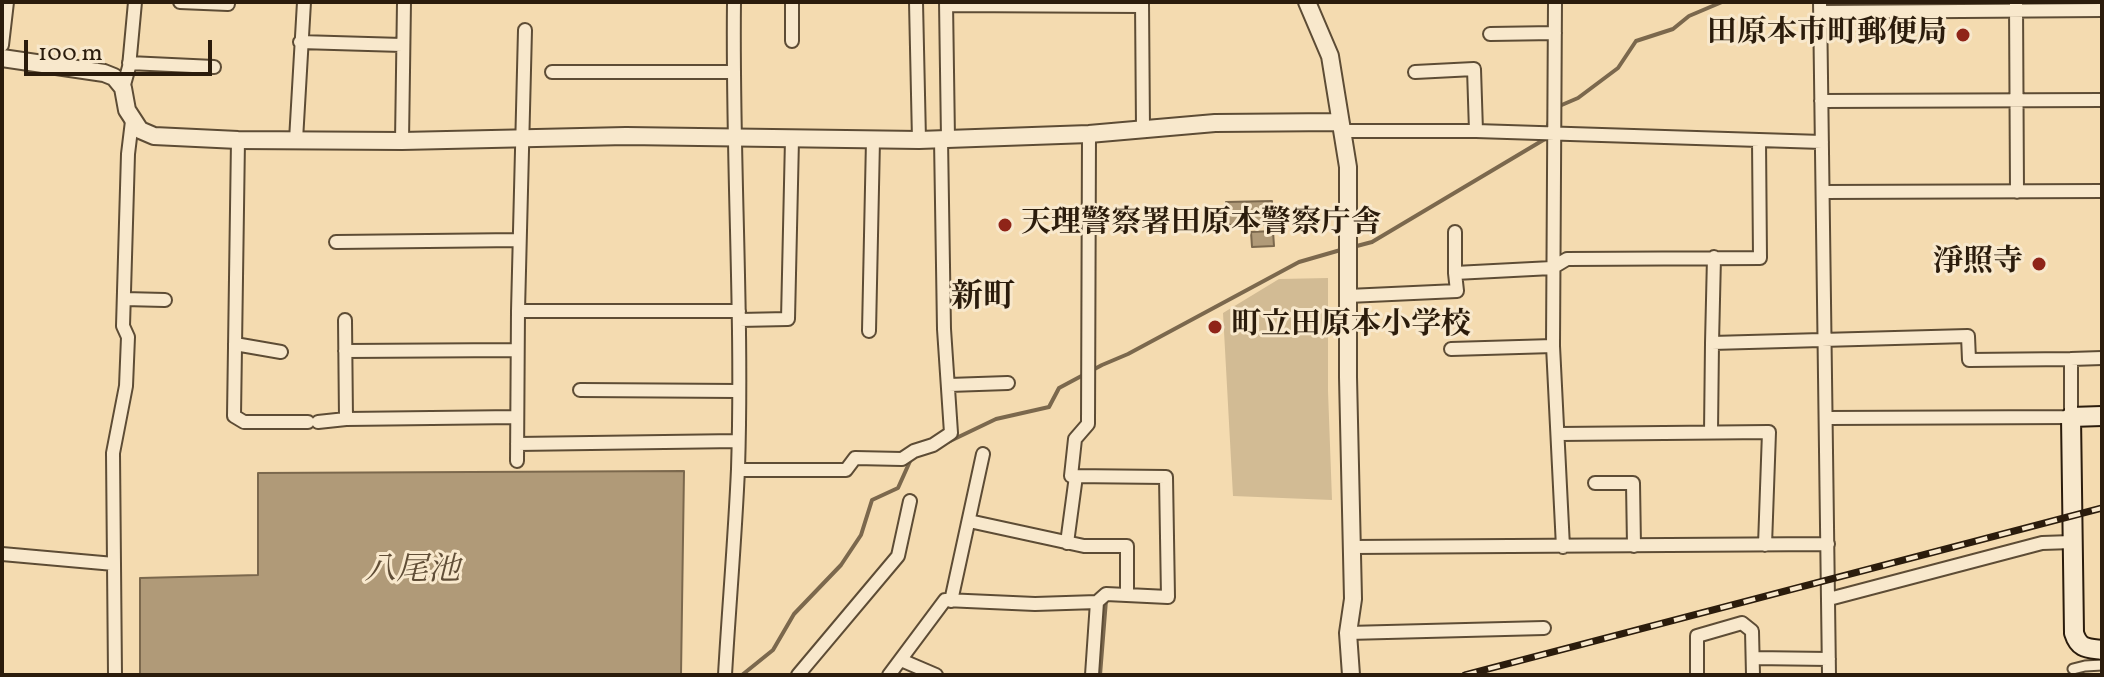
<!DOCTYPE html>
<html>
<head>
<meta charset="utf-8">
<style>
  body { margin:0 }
  #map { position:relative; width:2104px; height:677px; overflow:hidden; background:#f4dbb0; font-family:Vollkorn,serif }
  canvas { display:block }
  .frame { position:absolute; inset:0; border:4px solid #2b1c0c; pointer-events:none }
  .scale { position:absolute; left:24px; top:40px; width:188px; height:36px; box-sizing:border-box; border:4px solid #2b1c0c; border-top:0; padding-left:10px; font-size:24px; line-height:28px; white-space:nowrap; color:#2b1c0c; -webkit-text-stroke:6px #f8e8cc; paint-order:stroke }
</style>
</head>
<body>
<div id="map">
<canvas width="2104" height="677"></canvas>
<div class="frame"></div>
<div class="scale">100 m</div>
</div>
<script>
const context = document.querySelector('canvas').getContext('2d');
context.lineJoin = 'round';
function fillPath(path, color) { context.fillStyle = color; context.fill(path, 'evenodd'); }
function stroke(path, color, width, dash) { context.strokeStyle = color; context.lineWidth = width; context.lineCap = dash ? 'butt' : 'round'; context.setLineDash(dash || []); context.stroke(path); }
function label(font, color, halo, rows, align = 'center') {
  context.font = font + ' Vollkorn,"Noto Serif JP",serif'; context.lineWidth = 6; context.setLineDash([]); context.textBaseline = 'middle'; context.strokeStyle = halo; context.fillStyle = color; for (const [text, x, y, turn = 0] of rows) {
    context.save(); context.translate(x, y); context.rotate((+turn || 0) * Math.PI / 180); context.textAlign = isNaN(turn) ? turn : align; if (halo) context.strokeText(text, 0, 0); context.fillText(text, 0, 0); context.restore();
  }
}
const green = new Path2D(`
  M 1328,278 L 1328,391 L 1332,500 L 1233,496 L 1223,313 L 1279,279 Z`);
const water = new Path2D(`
  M 1272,201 L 1272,224 L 1227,225 L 1226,202 Z
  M 1273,231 L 1274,246 L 1252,247 L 1251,232 Z
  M 684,471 L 681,675 L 140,675 L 140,578 L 258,575 L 258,473 Z`);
const stream = new Path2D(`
  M 1557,107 L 1578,98 L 1618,68 L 1636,41 L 1673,29 L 1689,16 L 1722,2
  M 1353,247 L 1372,242 L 1545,139 L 1549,121
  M 948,442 L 996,419 L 1049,407 L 1059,388 L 1102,365 L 1128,354 L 1299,262 L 1344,249
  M 742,675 L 773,650 L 794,614 L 841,565 L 861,535 L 872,500 L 898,488 L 911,459
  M 1100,675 L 1106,600`);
const pedestrian = new Path2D(`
  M 2073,669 L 2085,666 L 2102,665`);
const minor = new Path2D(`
  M 180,2 L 228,4
  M 792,2 L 792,41
  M 916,2 L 919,140
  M 946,2 L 948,139
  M 1142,2 L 1143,129
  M 1555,2 L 1553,346 L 1563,547
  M 1820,2 L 1829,675
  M 2016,2 L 2017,192
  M 946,5 L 1142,6
  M 1821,12 L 2102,10
  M 1490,34 L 1555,33
  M 300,42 L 402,45
  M 2,45 L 7,2
  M 129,63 L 214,67
  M 552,72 L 733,72
  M 1415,72 L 1474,69 L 1476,131
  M 123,88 L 129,67 L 135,2
  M 1821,101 L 2102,100
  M 1342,131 L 1476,131 L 1822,142
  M 238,140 L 234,416 L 244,422 L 308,422
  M 296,140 L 304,2
  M 402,141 L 404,2
  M 1823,192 L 2102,191
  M 1455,232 L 1455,273
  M 336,242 L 519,240
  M 1714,257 L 1712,343 L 1968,336 L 1969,360 L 2071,359 L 2071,417 L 1827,418
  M 1348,296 L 1457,291 L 1455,273 L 1552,268 L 1567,259 L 1760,258 L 1759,140
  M 124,299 L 165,300
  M 518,311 L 739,311
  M 345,320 L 346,419
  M 739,320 L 788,319 L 792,139
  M 869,331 L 873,140
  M 235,344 L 281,352
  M 1451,349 L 1553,346
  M 345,351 L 517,350
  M 2071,359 L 2102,358
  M 949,385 L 1008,383
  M 580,390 L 738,391
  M 318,422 L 346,419 L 517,417
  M 1711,432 L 1712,343
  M 1559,434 L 1769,432 L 1765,545
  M 517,444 L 738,441
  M 517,461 L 518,311 L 525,30
  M 738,470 L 846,470 L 855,458 L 902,459 L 914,451 L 933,445 L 951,433 L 944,329 L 941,139
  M 1595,483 L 1633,483 L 1634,546
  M 969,521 L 1084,546 L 1127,546 L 1127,595
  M 1067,543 L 1076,476
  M 1352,547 L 1828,544
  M 2,554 L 114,564
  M 1829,599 L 2042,543 L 2072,542
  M 951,601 L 983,454
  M 1348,633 L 1544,628
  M 1753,658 L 1829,659
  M 901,660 L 936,675
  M 115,675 L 113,453 L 126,386 L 128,337 L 123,326 L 128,154 L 132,121
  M 725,675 C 729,606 735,538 738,469 C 743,313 732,158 734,2
  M 798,675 L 898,556 L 910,501
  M 889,675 L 945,600 L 1035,604 L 1097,602 L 1106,594 L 1168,597 L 1166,477 L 1071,476 L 1075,439 L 1088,424 L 1089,134
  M 1092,675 L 1097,602
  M 1697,675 L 1697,636 L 1742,623 L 1752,631 L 1753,675`);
const tertiary = new Path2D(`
  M 1307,2 L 1330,56 L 1348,167 L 1348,377 L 1353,599 L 1348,633 L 1351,675
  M 2,58 L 104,73 L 114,77 L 123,88 L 127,110 L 140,130 L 154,136 L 238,140 L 402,141 L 626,136 L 919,140 L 1089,134 L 1215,123 L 1340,122`);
const secondary = new Path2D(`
  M 2102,416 L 2071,417 L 2074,633 C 2079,649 2087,648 2102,650`);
const rail = new Path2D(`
  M 1465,675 L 2102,508`);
const markers = [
  [1963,35,8,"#8f2418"],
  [1005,225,8,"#8f2418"],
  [2039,264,8,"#8f2418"],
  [1215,327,8,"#8f2418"]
];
const poiNames = [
  ["田原本市町郵便局",1947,35],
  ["天理警察署田原本警察庁舎",1021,225,"left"],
  ["淨照寺",2023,264],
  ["町立田原本小学校",1231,327,"left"]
];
const neighbourhoodNames = [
  ["新町",983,300]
];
const waterNames = [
  ["八尾池",412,573]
];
fillPath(green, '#d2bb94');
fillPath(water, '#b09a78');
stroke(water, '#7b684d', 2);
stroke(stream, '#7b684d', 4);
stroke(pedestrian, '#5d4c35', 13);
stroke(minor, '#5d4c35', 16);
stroke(tertiary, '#5d4c35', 20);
stroke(secondary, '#2b1c0c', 22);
stroke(pedestrian, '#f8e8cc', 9);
stroke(minor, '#f8e8cc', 12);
stroke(tertiary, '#f8e8cc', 16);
stroke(secondary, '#f8e8cc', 18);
stroke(rail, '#2b1c0c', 7);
stroke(rail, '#f8e8cc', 4, [12]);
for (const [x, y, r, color] of markers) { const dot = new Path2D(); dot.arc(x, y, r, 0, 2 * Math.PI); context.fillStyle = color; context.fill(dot); stroke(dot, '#f8e8cc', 3); }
label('bold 30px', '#2b1c0c', '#f8e8cc', poiNames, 'right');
label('bold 32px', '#2b1c0c', '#f8e8cc', neighbourhoodNames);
label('italic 32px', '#604e37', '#f8e8cc', waterNames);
</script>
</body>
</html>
